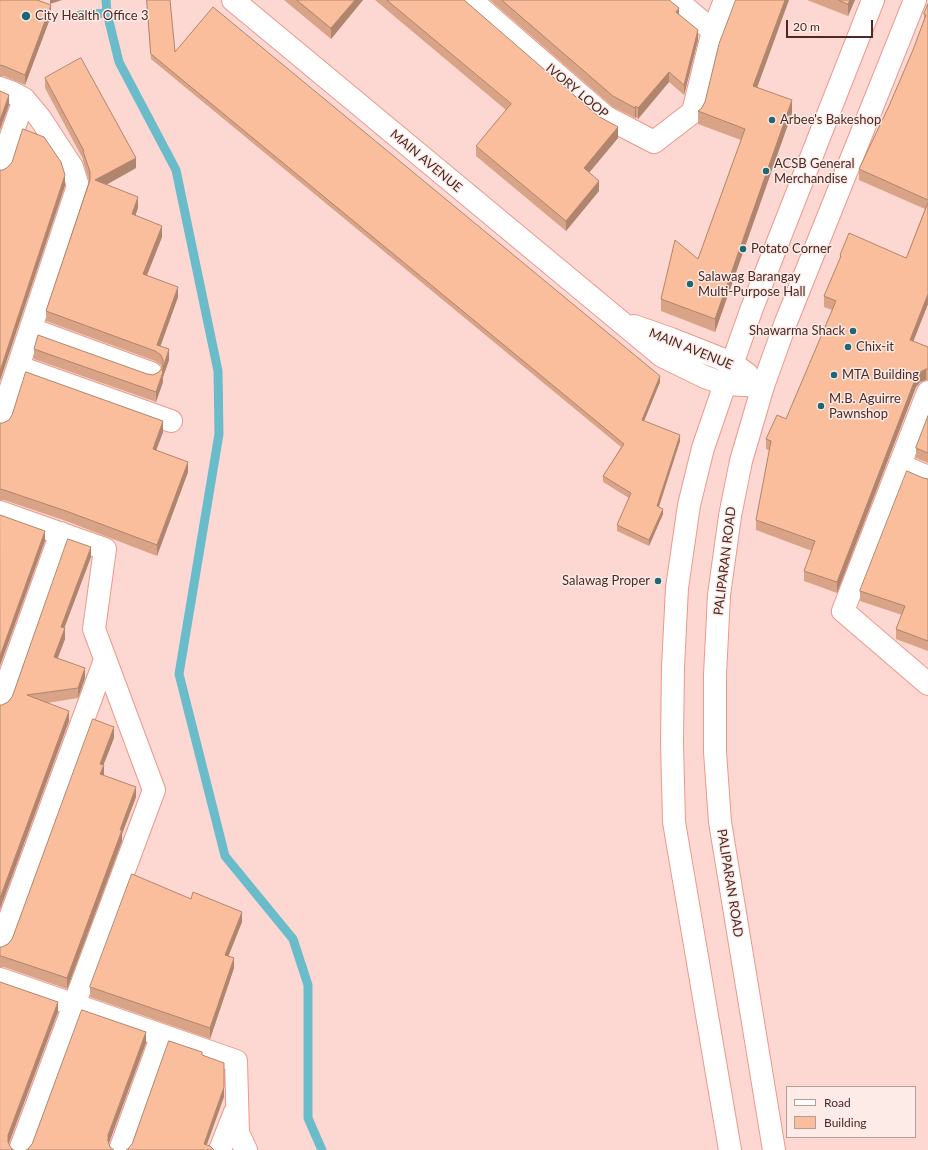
<!DOCTYPE html>
<html>
<head>
<meta charset="utf-8">
<style>
  body { margin:0 }
  #map { position:relative; width:928px; height:1150px; overflow:hidden; background:#fdd8d2; font-family:Lato,sans-serif }
  canvas { display:block }
  .legend { position:absolute; left:786px; top:1086px; width:130px; height:52px; box-sizing:border-box; background:#fdebe7; border:1px solid #b69d99; margin:0; padding:5px 7px; list-style:none; font-size:12px; color:#4c2924 }
  .legend li { display:flex; align-items:center; gap:8px; height:20px }
  .legend b { width:20px; border:1px solid #b69d99 }
  .scale { position:absolute; left:786px; top:20px; width:87px; height:18px; box-sizing:border-box; border:2px solid #4c2924; border-top:0; padding-left:5px; font-size:12px; line-height:14px; white-space:nowrap; color:#4c2924; -webkit-text-stroke:3px #fdebe7; paint-order:stroke }
</style>
</head>
<body>
<div id="map">
<canvas width="928" height="1150"></canvas>
<ul class="legend">
<li><b style="height:5px;background:#fff"></b>Road</li>
<li><b style="height:11px;background:#fbbe9c"></b>Building</li>
</ul>
<div class="scale">20 m</div>
</div>
<script>
const context = document.querySelector('canvas').getContext('2d');
context.lineJoin = 'round';
function stroke(path, color, width, dash) { context.strokeStyle = color; context.lineWidth = width; context.lineCap = dash ? 'butt' : 'round'; context.setLineDash(dash || []); context.stroke(path); }
function fillPath(path, color) { context.fillStyle = color; context.fill(path, 'evenodd'); }
function label(font, color, halo, rows, align = 'center') {
  context.font = font + ' Lato,sans-serif'; context.lineWidth = 3; context.setLineDash([]); context.textBaseline = 'middle'; context.strokeStyle = halo; context.fillStyle = color; for (const [text, x, y, turn = 0] of rows) {
    context.save(); context.translate(x, y); context.rotate((+turn || 0) * Math.PI / 180); context.textAlign = isNaN(turn) ? turn : align; if (halo) context.strokeText(text, 0, 0); context.fillText(text, 0, 0); context.restore();
  }
}
const stream = new Path2D(`
  M 106,0 L 107,13 L 119,62 L 176,170 L 218,371 L 219,434 L 179,674 L 225,856 L 293,939 L 308,985 L 308,1118 L 322,1150
  M 80,15 L 107,13`);
const street = new Path2D(`
  M 233,0 L 662,356 L 705,377 L 725,384 L 763,386
  M 471,0 L 606,117 L 654,142 L 693,112 L 713,31 L 725,0
  M 676,0 L 713,31
  M 0,88 L 11,92 L 24,99 L 40,118 L 72,167 L 78,186 L 0,421
  M 0,168 L 24,99
  M 634,326 L 671,339 L 732,363 L 747,374
  M 31,329 L 151,373
  M 19,367 L 171,421
  M 928,392 L 843,611 L 928,684
  M 900,465 L 928,477
  M 0,512 L 105,549 L 94,629 L 154,790 L 20,1150
  M 0,703 L 61,533
  M 0,945 L 105,660
  M 0,979 L 236,1061 L 238,1133 L 246,1150
  M 120,1150 L 162,1035
  M 220,1150 L 235,1112`);
const primary = new Path2D(`
  M 730,1150 L 674,822 L 672,743 L 673,667 L 677,588 L 689,505 L 703,448 L 725,384 L 752,308 L 873,0
  M 774,1150 L 720,822 L 715,752 L 715,675 L 719,595 L 730,516 L 741,461 L 763,386 L 786,322 L 915,0`);
const wall = new Path2D(`
  M 0,0 L 51,16 L 25,85 L 4,76 L 0,76 Z
  M 147,0 L 170,0 L 175,52 L 660,382 L 644,421 L 680,441 L 659,507 L 663,514 L 649,546 L 617,531 L 617,525 L 629,498 L 603,482 L 603,476 L 621,447 L 151,59 Z
  M 284,0 L 363,0 L 331,39 Z
  M 375,0 L 464,0 L 618,138 L 589,172 L 599,191 L 566,231 L 476,156 L 476,146 L 506,110 Z
  M 490,0 L 669,0 L 698,40 L 684,95 L 669,82 L 638,119 L 636,117 L 635,118 L 613,107 Z
  M 807,0 L 855,0 L 848,16 Z
  M 928,4 L 928,304 L 913,341 L 928,347 L 928,380 L 926,380 L 920,382 L 916,387 L 837,593 L 804,581 L 804,571 L 812,551 L 756,530 L 756,520 L 770,451 L 766,449 L 766,439 L 786,419 L 832,310 L 824,307 L 824,296 L 840,259 L 840,255 L 906,258 L 925,209 L 859,180 L 859,169 L 889,106 L 913,50 L 924,20 L 924,14 Z
  M 45,78 L 136,168 L 106,185 L 138,208 L 135,216 L 162,237 L 147,275 L 178,297 L 160,347 L 169,360 L 163,377 L 163,382 L 156,402 L 34,359 L 34,349 L 147,374 L 153,375 L 159,372 L 162,368 L 161,365 L 155,361 L 46,321 L 46,311 L 89,181 L 83,161 L 83,159 L 45,88 Z
  M 758,87 L 792,113 L 715,332 L 661,311 L 661,299 L 698,259 L 741,140 L 698,124 L 698,111 L 701,109 L 705,102 Z
  M 928,416 L 928,463 L 916,458 L 916,448 Z
  M 0,423 L 163,432 L 156,450 L 188,472 L 157,556 L 66,521 L 4,500 L 0,500 Z
  M 923,478 L 928,479 L 928,651 L 896,639 L 896,629 L 902,615 L 860,601 L 860,591 Z
  M 91,557 L 64,628 L 65,639 L 58,658 L 85,678 L 78,698 L 47,703 L 69,721 L 0,909 L 0,705 L 2,705 L 8,702 L 12,697 Z
  M 114,738 L 103,765 L 104,775 L 136,797 L 122,834 L 122,841 L 67,989 L 4,967 L 0,967 L 0,947 L 2,947 L 8,944 L 12,939 Z
  M 242,922 L 228,956 L 234,968 L 210,1039 L 90,997 L 90,987 Z`);
const shadedWall = new Path2D(`
  M 50,0 L 62,0 L 50,4 Z
  M 355,0 L 363,0 L 331,39 L 331,28 Z
  M 785,0 L 789,0 L 753,99 L 753,86 Z
  M 850,0 L 855,0 L 848,16 L 848,4 Z
  M 51,5 L 51,16 L 25,85 L 25,75 Z
  M 679,8 L 679,18 L 676,12 Z
  M 698,30 L 698,40 L 684,95 L 684,85 Z
  M 669,72 L 669,82 L 638,119 L 638,108 Z
  M 9,95 L 9,105 L 0,130 L 0,120 Z
  M 792,100 L 792,113 L 715,332 L 715,319 Z
  M 636,106 L 636,117 L 635,118 L 635,108 Z
  M 618,127 L 618,138 L 584,179 L 584,168 Z
  M 136,158 L 136,168 L 95,191 L 95,180 Z
  M 65,175 L 65,186 L 0,381 L 0,371 Z
  M 599,181 L 599,191 L 566,231 L 566,221 Z
  M 138,197 L 138,208 L 132,225 L 132,214 Z
  M 162,226 L 162,237 L 143,285 L 143,274 Z
  M 178,287 L 178,297 L 158,353 L 157,345 Z
  M 928,294 L 928,304 L 910,350 L 910,340 Z
  M 169,349 L 169,360 L 163,377 L 163,382 L 156,402 L 156,392 Z
  M 926,369 L 926,380 L 920,382 L 916,387 L 837,593 L 837,582 L 916,377 L 920,372 Z
  M 660,376 L 660,382 L 642,426 L 642,420 Z
  M 163,421 L 163,432 L 153,459 L 153,449 Z
  M 680,435 L 680,441 L 657,512 L 657,506 Z
  M 188,462 L 188,472 L 157,556 L 157,545 Z
  M 663,509 L 663,514 L 649,546 L 649,540 Z
  M 45,531 L 45,541 L 0,666 L 0,656 Z
  M 91,547 L 91,557 L 61,637 L 61,627 Z
  M 65,628 L 65,639 L 54,667 L 54,657 Z
  M 85,668 L 85,678 L 78,698 L 78,688 Z
  M 69,711 L 69,721 L 0,909 L 0,898 Z
  M 114,727 L 114,738 L 100,774 L 100,764 Z
  M 104,765 L 104,776 L 100,774 Z
  M 136,787 L 136,797 L 122,834 L 122,841 L 67,989 L 67,978 L 120,830 Z
  M 242,912 L 242,922 L 225,965 L 225,955 Z
  M 234,958 L 234,968 L 210,1039 L 210,1028 Z
  M 58,1002 L 58,1012 L 8,1146 L 8,1135 Z
  M 146,1032 L 146,1043 L 108,1146 L 108,1135 Z
  M 224,1087 L 224,1097 L 205,1150 L 204,1144 Z`);
const building = new Path2D(`
  M 0,0 L 37,0 L 51,5 L 25,75 L 4,66 L 0,65 Z
  M 147,0 L 170,0 L 175,52 L 213,7 L 660,376 L 642,420 L 680,435 L 657,506 L 663,509 L 649,540 L 617,525 L 631,493 L 603,476 L 624,444 L 151,54 Z
  M 297,0 L 355,0 L 331,28 Z
  M 387,0 L 464,0 L 598,116 L 618,127 L 584,168 L 599,181 L 566,221 L 476,146 L 511,104 Z
  M 502,0 L 669,0 L 679,8 L 676,12 L 698,30 L 684,85 L 669,72 L 638,108 L 636,106 L 635,108 L 613,96 Z
  M 736,0 L 785,0 L 753,86 L 792,100 L 715,319 L 661,299 L 675,240 L 698,259 L 745,129 L 698,111 L 701,109 L 705,102 L 719,44 Z
  M 839,0 L 850,0 L 848,4 Z
  M 928,4 L 928,200 L 859,169 L 889,106 L 913,50 L 926,15 L 924,14 Z
  M 81,58 L 136,158 L 95,180 L 138,197 L 132,214 L 162,226 L 143,274 L 178,287 L 157,345 L 169,349 L 162,371 L 163,372 L 156,392 L 34,349 L 38,335 L 147,374 L 153,375 L 159,372 L 163,366 L 163,360 L 161,355 L 155,351 L 46,311 L 90,180 L 90,172 L 83,151 L 84,151 L 45,78 Z
  M 0,91 L 9,95 L 0,120 Z
  M 23,129 L 44,137 L 61,162 L 65,175 L 0,371 L 0,170 L 3,170 L 8,167 L 12,162 Z
  M 928,203 L 928,294 L 910,340 L 928,347 L 928,369 L 926,369 L 920,372 L 916,377 L 837,582 L 804,571 L 815,541 L 756,520 L 771,441 L 766,439 L 777,415 L 786,419 L 836,301 L 824,296 L 841,256 L 840,255 L 849,233 L 906,258 Z
  M 26,372 L 163,421 L 153,449 L 188,462 L 157,545 L 66,511 L 4,490 L 0,489 L 0,423 L 3,423 L 9,420 L 12,415 Z
  M 928,416 L 928,453 L 916,448 Z
  M 907,471 L 923,478 L 928,479 L 928,641 L 896,629 L 905,606 L 860,591 Z
  M 0,515 L 45,531 L 0,656 Z
  M 68,539 L 91,547 L 61,627 L 65,628 L 54,657 L 85,668 L 78,688 L 27,695 L 69,711 L 0,898 L 0,705 L 2,705 L 8,702 L 12,697 Z
  M 93,719 L 114,727 L 100,764 L 104,765 L 100,774 L 136,787 L 120,830 L 122,830 L 67,978 L 4,957 L 0,956 L 0,947 L 2,947 L 8,944 L 12,939 Z
  M 132,874 L 191,899 L 193,892 L 242,912 L 225,955 L 234,958 L 210,1028 L 90,987 Z
  M 0,982 L 58,1002 L 8,1135 L 8,1142 L 11,1148 L 14,1150 L 0,1150 Z
  M 82,1010 L 146,1032 L 108,1135 L 108,1141 L 110,1147 L 114,1150 L 26,1150 L 28,1149 L 32,1144 Z
  M 169,1041 L 202,1052 L 202,1055 L 224,1063 L 224,1087 L 204,1144 L 210,1146 L 214,1150 L 126,1150 L 128,1149 L 132,1144 Z`);
const markers = [
  [26,16,5,"#1e6873"],
  [772,120,4,"#1e6873"],
  [766,171,4,"#1e6873"],
  [743,249,4,"#1e6873"],
  [690,284,4,"#1e6873"],
  [853,331,4,"#1e6873"],
  [848,347,4,"#1e6873"],
  [834,375,4,"#1e6873"],
  [821,406,4,"#1e6873"],
  [658,581,4,"#1e6873"]
];
const poiNames = [
  ["City Health Office 3",35,16],
  ["Arbee's Bakeshop",780,120],
  ["ACSB General",774,164],
  ["Merchandise",774,179],
  ["Potato Corner",751,249],
  ["Salawag Barangay",698,277],
  ["Multi-Purpose Hall",698,292],
  ["Shawarma Shack",845,331,"right"],
  ["Chix-it",856,347],
  ["MTA Building",842,375],
  ["M.B. Aguirre",829,399],
  ["Pawnshop",829,414],
  ["Salawag Proper",650,581,"right"]
];
const streetNames = [
  ["IVORY LOOP",577,91,40],
  ["MAIN AVENUE",426,161,40],
  ["MAIN AVENUE",691,349,22],
  ["PALIPARAN ROAD",725,561,-83],
  ["PALIPARAN ROAD",730,883,81]
];
stroke(stream, '#6bbcca', 9);
stroke(street, '#ed988a', 24);
stroke(primary, '#ed988a', 24);
stroke(street, '#fff', 22);
stroke(primary, '#fff', 22);
fillPath(wall, '#d8a386');
fillPath(shadedWall, '#b0856d');
fillPath(building, '#fbbe9c');
stroke(building, '#b0856d', 1);
for (const [x, y, r, color] of markers) { const dot = new Path2D(); dot.arc(x, y, r, 0, 2 * Math.PI); context.fillStyle = color; context.fill(dot); stroke(dot, '#fdebe7', 1.5); }
label('13px', '#4c2924', '#fdebe7', poiNames, 'left');
label('13px', '#4c2924', '#fdebe7', streetNames);
</script>
</body>
</html>
